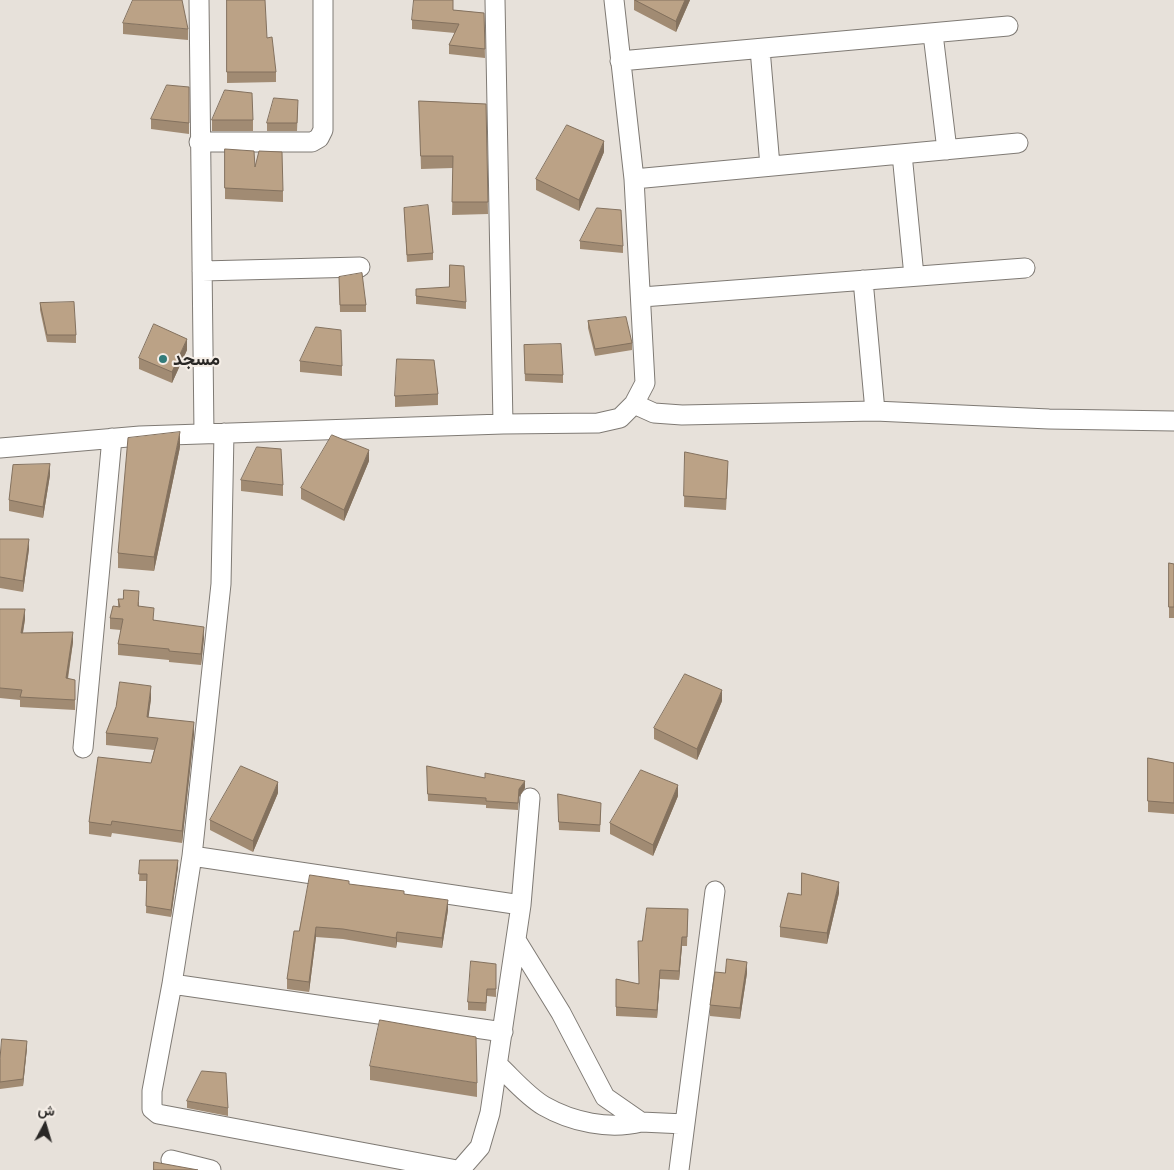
<!DOCTYPE html>
<html>
<head>
<meta charset="utf-8">
<style>
  body { margin:0 }
  #map { position:relative; width:1174px; height:1170px; overflow:hidden; background:#e7e1da; font-family:"Golos Text",Vazirmatn,sans-serif }
  canvas { display:block }
  .north { position:absolute; left:20px; top:1100px; width:50px; height:50px; -webkit-text-stroke:4px #f5eee7; paint-order:stroke; rotate:6deg; font-size:14px; font-weight:700; line-height:20px; text-align:center; color:#292725 }
  .north::after { content:''; display:block; margin:auto; width:18px; height:22px; background:#292725; clip-path:polygon(50% 0,100% 100%,50% 72%,0 100%) }
</style>
</head>
<body>
<div id="map">
<canvas width="1174" height="1170"></canvas>
<div class="north">ش</div>
</div>
<script>
const context = document.querySelector('canvas').getContext('2d');
context.lineJoin = 'round';
function stroke(path, color, width, dash) { context.strokeStyle = color; context.lineWidth = width; context.lineCap = dash ? 'butt' : 'round'; context.setLineDash(dash || []); context.stroke(path); }
function fillPath(path, color) { context.fillStyle = color; context.fill(path, 'evenodd'); }
function label(font, color, halo, rows, align = 'center') {
  context.font = font + ' "Golos Text",Vazirmatn,sans-serif'; context.lineWidth = 4; context.setLineDash([]); context.textBaseline = 'middle'; context.strokeStyle = halo; context.fillStyle = color; for (const [text, x, y, turn = 0] of rows) {
    context.save(); context.translate(x, y); context.rotate((+turn || 0) * Math.PI / 180); context.textAlign = isNaN(turn) ? turn : align; if (halo) context.strokeText(text, 0, 0); context.fillText(text, 0, 0); context.restore();
  }
}
const minor = new Path2D(`
  M 199,0 L 204,434
  M 495,0 L 503,424
  M 933,34 L 947,150
  M 760,49 L 770,166
  M 620,61 L 1008,26
  M 199,142 L 312,142 L 319,138 L 323,130 L 323,0
  M 902,154 L 914,276
  M 634,179 L 1018,143
  M 202,271 L 360,267
  M 863,280 L 875,411
  M 642,297 L 1025,268
  M 634,404 L 654,413 L 682,415 L 875,411 L 1049,419 L 1174,421
  M 224,433 L 221,584 L 192,856 L 172,984 L 503,1032
  M 0,448 L 140,436 L 503,424 L 598,423 L 620,418 L 634,404 L 645,383 L 634,179 L 614,0
  M 83,748 L 112,438
  M 192,856 L 521,905
  M 516,940 L 561,1013 L 605,1097 L 641,1122 L 685,1124
  M 172,984 L 152,1091 L 152,1109 L 158,1114 L 457,1170
  M 498,1065 C 512,1078 527,1096 544,1106 C 572,1122 609,1130 641,1122
  M 171,1160 L 211,1170
  M 460,1170 L 480,1147 L 490,1113 L 521,905 L 530,798
  M 679,1170 L 715,891`);
const wall = new Path2D(`
  M 227,0 L 276,72 L 276,82 L 227,83 Z
  M 634,0 L 690,0 L 676,32 L 634,10 Z
  M 453,10 L 484,13 L 485,58 L 449,54 L 449,45 L 455,33 L 412,29 L 412,20 Z
  M 123,23 L 188,29 L 188,40 L 123,34 Z
  M 189,87 L 189,134 L 151,129 L 151,119 Z
  M 419,101 L 486,104 L 488,214 L 452,215 L 453,168 L 421,169 Z
  M 298,107 L 297,131 L 267,131 L 267,123 Z
  M 212,120 L 253,120 L 253,131 L 212,131 Z
  M 225,149 L 255,167 L 283,191 L 283,202 L 225,199 Z
  M 604,152 L 579,211 L 536,190 L 536,179 Z
  M 404,208 L 433,253 L 433,260 L 407,262 Z
  M 580,241 L 623,246 L 623,253 L 580,249 Z
  M 339,277 L 366,305 L 366,312 L 340,312 Z
  M 416,289 L 466,302 L 466,309 L 416,304 Z
  M 40,303 L 76,335 L 76,343 L 47,342 L 40,310 Z
  M 588,321 L 632,343 L 632,350 L 595,356 L 588,328 Z
  M 524,345 L 563,375 L 563,383 L 525,381 Z
  M 187,350 L 172,383 L 139,369 L 139,358 Z
  M 300,361 L 342,366 L 342,376 L 300,372 Z
  M 438,394 L 438,405 L 395,407 L 395,396 Z
  M 180,447 L 154,571 L 118,568 L 118,553 Z
  M 685,452 L 728,472 L 726,510 L 684,507 Z
  M 369,461 L 344,521 L 301,499 L 301,488 Z
  M 50,475 L 43,518 L 9,511 L 9,500 Z
  M 241,480 L 283,485 L 283,496 L 241,491 Z
  M 0,539 L 29,549 L 23,592 L 0,588 Z
  M 1169,563 L 1174,564 L 1174,618 L 1169,618 Z
  M 118,599 L 123,599 L 139,602 L 139,606 L 154,620 L 204,638 L 201,665 L 169,662 L 169,660 L 118,655 L 118,644 L 121,630 L 110,629 L 110,618 L 118,606 Z
  M 0,609 L 25,619 L 23,633 L 73,642 L 68,679 L 75,680 L 75,710 L 20,707 L 20,700 L 0,698 Z
  M 151,699 L 148,717 L 194,734 L 182,843 L 112,833 L 111,837 L 89,834 L 89,822 L 151,763 L 154,750 L 106,745 L 106,733 Z
  M 722,701 L 697,760 L 654,739 L 654,728 Z
  M 1148,758 L 1174,763 L 1174,814 L 1148,812 Z
  M 427,766 L 525,788 L 519,797 L 518,810 L 486,808 L 486,805 L 428,801 Z
  M 278,793 L 253,852 L 210,830 L 210,820 Z
  M 558,794 L 601,810 L 600,832 L 559,830 Z
  M 678,796 L 653,856 L 610,834 L 610,823 Z
  M 140,860 L 178,867 L 171,917 L 146,913 L 147,881 L 139,881 Z
  M 349,885 L 404,894 L 448,910 L 442,948 L 397,942 L 396,948 L 343,939 L 316,937 L 309,992 L 287,989 L 287,979 L 299,931 Z
  M 839,893 L 827,944 L 780,937 L 780,927 L 801,895 Z
  M 688,909 L 687,946 L 682,946 L 679,980 L 660,979 L 657,1018 L 616,1016 L 616,979 L 638,984 Z
  M 496,964 L 496,997 L 487,996 L 486,1011 L 468,1010 L 468,1002 Z
  M 725,973 L 747,973 L 740,1019 L 710,1016 L 710,1005 Z
  M 27,1048 L 23,1086 L 0,1089 L 0,1059 Z
  M 370,1066 L 477,1083 L 477,1097 L 370,1080 Z
  M 187,1101 L 228,1108 L 228,1116 L 187,1108 Z`);
const shadedWall = new Path2D(`
  M 685,0 L 690,0 L 676,32 L 676,21 Z
  M 604,141 L 604,152 L 579,211 L 579,200 Z
  M 187,339 L 187,350 L 172,383 L 172,372 Z
  M 180,432 L 180,447 L 154,571 L 154,557 Z
  M 369,450 L 369,461 L 344,521 L 344,510 Z
  M 50,464 L 50,475 L 43,518 L 43,507 Z
  M 29,539 L 29,549 L 23,592 L 23,581 Z
  M 25,609 L 25,619 L 21,643 L 21,633 Z
  M 204,627 L 204,638 L 201,665 L 201,654 Z
  M 73,632 L 73,642 L 66,688 L 66,678 Z
  M 151,686 L 151,699 L 147,729 L 147,717 Z
  M 722,690 L 722,701 L 697,760 L 697,749 Z
  M 194,722 L 194,734 L 182,843 L 182,831 Z
  M 525,781 L 525,788 L 519,797 L 518,810 L 519,789 Z
  M 278,782 L 278,793 L 253,852 L 253,841 Z
  M 678,785 L 678,796 L 653,856 L 653,845 Z
  M 178,860 L 178,867 L 171,917 L 171,910 Z
  M 839,882 L 839,893 L 827,944 L 827,933 Z
  M 448,900 L 448,910 L 442,948 L 442,938 Z
  M 316,927 L 316,937 L 309,992 L 309,982 Z
  M 397,932 L 397,942 L 396,948 L 396,938 Z
  M 682,937 L 682,946 L 679,980 L 679,971 Z
  M 747,962 L 747,973 L 740,1019 L 740,1008 Z
  M 660,970 L 660,979 L 657,1018 L 657,1010 Z
  M 27,1041 L 27,1048 L 23,1086 L 23,1079 Z`);
const building = new Path2D(`
  M 133,0 L 182,0 L 188,29 L 123,23 Z
  M 227,0 L 265,0 L 267,38 L 272,37 L 276,72 L 227,72 Z
  M 414,0 L 453,0 L 453,10 L 484,13 L 485,49 L 449,45 L 459,24 L 412,20 Z
  M 635,0 L 685,0 L 676,21 Z
  M 167,85 L 189,87 L 189,123 L 151,119 Z
  M 225,90 L 252,93 L 253,120 L 212,120 Z
  M 274,98 L 298,100 L 297,123 L 267,123 Z
  M 419,101 L 486,104 L 488,202 L 452,202 L 453,156 L 421,156 Z
  M 567,125 L 604,141 L 579,200 L 536,179 Z
  M 225,149 L 254,151 L 255,167 L 259,151 L 282,152 L 283,191 L 225,188 Z
  M 428,205 L 433,253 L 407,255 L 404,208 Z
  M 597,208 L 621,210 L 623,246 L 580,241 Z
  M 450,265 L 464,266 L 466,302 L 416,296 L 416,289 L 449,287 Z
  M 362,273 L 366,305 L 340,305 L 339,277 Z
  M 74,302 L 76,335 L 47,335 L 40,303 Z
  M 626,317 L 632,343 L 595,349 L 588,321 Z
  M 154,324 L 187,339 L 172,372 L 139,358 Z
  M 316,327 L 341,330 L 342,366 L 300,361 Z
  M 561,344 L 563,375 L 525,374 L 524,345 Z
  M 397,359 L 434,360 L 438,394 L 395,396 Z
  M 180,432 L 154,557 L 118,553 L 128,438 Z
  M 332,435 L 369,450 L 344,510 L 301,488 Z
  M 257,447 L 281,449 L 283,485 L 241,480 Z
  M 685,452 L 728,461 L 726,499 L 684,496 Z
  M 50,464 L 43,507 L 9,500 L 13,465 Z
  M 0,539 L 29,539 L 23,581 L 0,577 Z
  M 1169,563 L 1174,564 L 1174,607 L 1169,607 Z
  M 124,590 L 139,591 L 138,606 L 154,608 L 153,620 L 204,627 L 201,654 L 169,651 L 169,649 L 118,644 L 123,619 L 110,618 L 113,606 L 120,607 L 118,599 L 123,599 Z
  M 0,609 L 25,609 L 21,633 L 73,632 L 66,678 L 75,680 L 75,700 L 20,697 L 22,690 L 0,688 Z
  M 685,674 L 722,690 L 697,749 L 654,728 Z
  M 120,682 L 151,686 L 147,717 L 194,722 L 182,831 L 112,821 L 111,825 L 89,822 L 98,757 L 151,763 L 158,738 L 106,733 L 116,707 Z
  M 1148,758 L 1174,763 L 1174,803 L 1148,801 Z
  M 241,766 L 278,782 L 253,841 L 210,820 Z
  M 427,766 L 485,778 L 485,773 L 525,781 L 519,789 L 518,803 L 486,801 L 486,798 L 428,794 Z
  M 641,770 L 678,785 L 653,845 L 610,823 Z
  M 558,794 L 601,803 L 600,825 L 559,822 Z
  M 140,860 L 178,860 L 171,910 L 146,906 L 147,874 L 139,874 Z
  M 802,873 L 839,882 L 827,933 L 780,927 L 788,893 L 801,895 Z
  M 310,875 L 349,881 L 349,884 L 404,891 L 404,894 L 448,900 L 442,938 L 397,932 L 396,938 L 343,929 L 316,927 L 309,982 L 287,979 L 294,931 L 299,931 Z
  M 647,908 L 688,909 L 687,937 L 682,937 L 679,971 L 660,970 L 657,1010 L 616,1007 L 616,979 L 639,984 L 638,941 L 642,941 Z
  M 727,959 L 747,962 L 740,1008 L 710,1005 L 715,972 L 725,973 Z
  M 471,961 L 496,964 L 496,989 L 487,989 L 486,1003 L 468,1002 Z
  M 380,1020 L 476,1037 L 477,1083 L 370,1066 Z
  M 2,1039 L 27,1041 L 23,1079 L 0,1082 L 0,1059 Z
  M 202,1071 L 226,1073 L 228,1108 L 187,1101 Z
  M 154,1162 L 198,1170 L 154,1170 Z`);
const markers = [
  [163,359,5,"#337c7a"]
];
const poiNames = [
  ["مسجد",173,359]
];
stroke(minor, '#7f7a74', 21);
stroke(minor, '#fff', 19);
fillPath(wall, '#a18b73');
fillPath(shadedWall, '#83715e');
fillPath(building, '#bba286');
stroke(building, '#83715e', 1);
for (const [x, y, r, color] of markers) { const dot = new Path2D(); dot.arc(x, y, r, 0, 2 * Math.PI); context.fillStyle = color; context.fill(dot); stroke(dot, '#f5eee7', 2); }
label('bold 18px', '#292725', '#f5eee7', poiNames, 'left');
</script>
</body>
</html>
